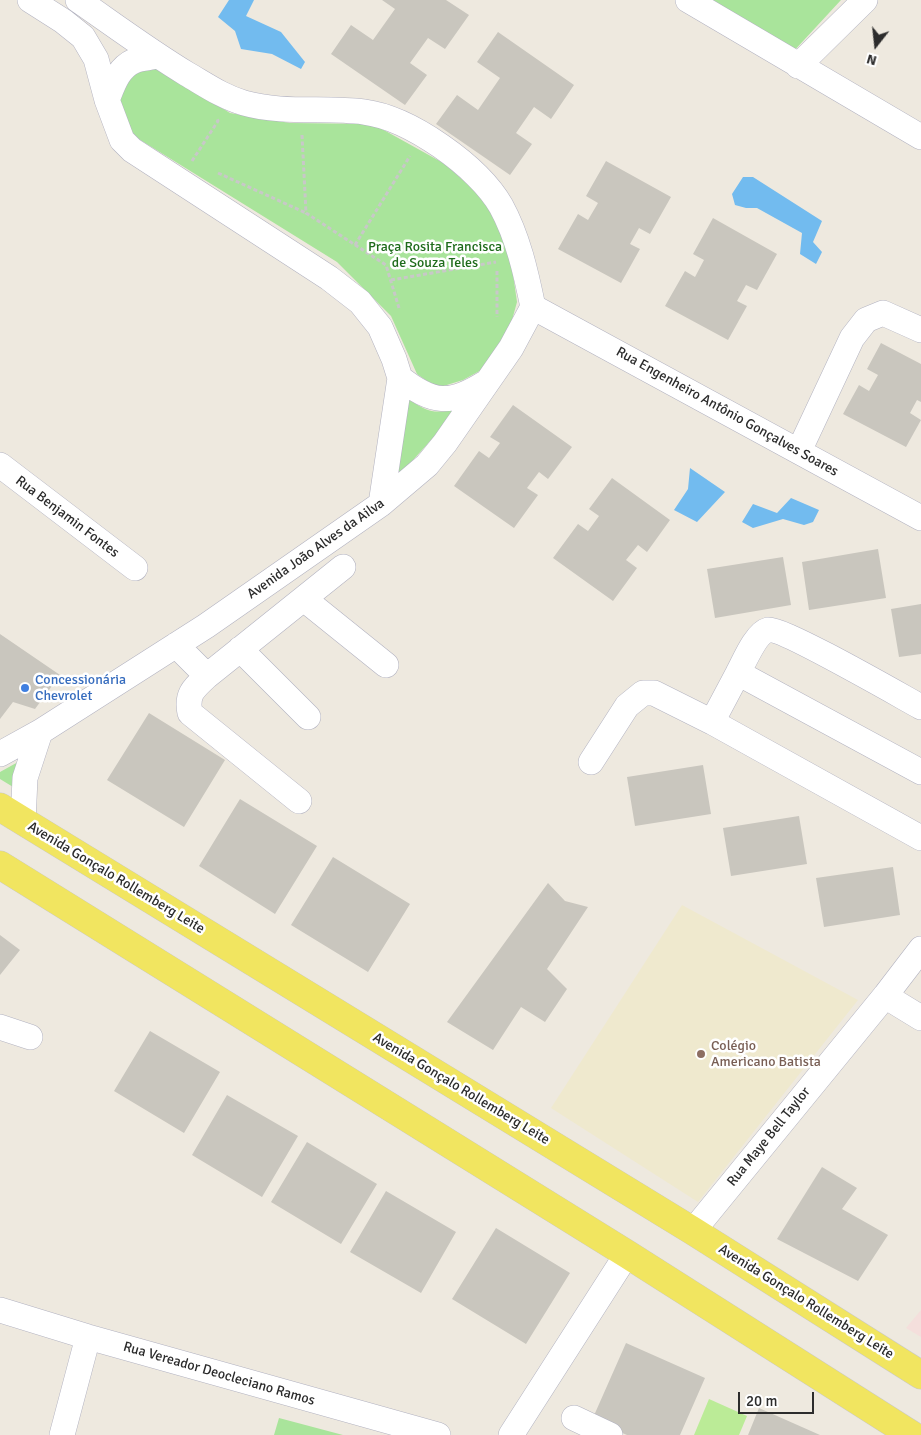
<!DOCTYPE html>
<html>
<head>
<meta charset="utf-8">
<style>
  body { margin:0 }
  #map { position:relative; width:921px; height:1435px; overflow:hidden; background:#eee9df; font-family:Signika,sans-serif }
  canvas { display:block }
  .north { position:absolute; left:851px; top:20px; width:50px; height:50px; -webkit-text-stroke:4px #fff; paint-order:stroke; rotate:196deg; font-size:14px; font-weight:700; line-height:20px; text-align:center; color:#2c2c2c }
  .north::after { content:''; display:block; margin:auto; width:18px; height:22px; background:#2c2c2c; clip-path:polygon(50% 0,100% 100%,50% 72%,0 100%) }
  .scale { position:absolute; left:738px; top:1392px; width:76px; height:22px; box-sizing:border-box; border:2px solid #2c2c2c; border-top:0; padding-left:6px; font-size:15px; line-height:18px; white-space:nowrap; color:#2c2c2c; -webkit-text-stroke:4px #fff; paint-order:stroke }
</style>
</head>
<body>
<div id="map">
<canvas width="921" height="1435"></canvas>
<div class="north">N</div>
<div class="scale">20 m</div>
</div>
<script>
const context = document.querySelector('canvas').getContext('2d');
context.lineJoin = 'round';
function fillPath(path, color) { context.fillStyle = color; context.fill(path, 'evenodd'); }
function stroke(path, color, width, dash) { context.strokeStyle = color; context.lineWidth = width; context.lineCap = dash ? 'butt' : 'round'; context.setLineDash(dash || []); context.stroke(path); }
function label(font, color, halo, rows, align = 'center') {
  context.font = font + ' Signika,sans-serif'; context.lineWidth = 5; context.setLineDash([]); context.textBaseline = 'middle'; context.strokeStyle = halo; context.fillStyle = color; for (const [text, x, y, turn = 0] of rows) {
    context.save(); context.translate(x, y); context.rotate((+turn || 0) * Math.PI / 180); context.textAlign = isNaN(turn) ? turn : align; if (halo) context.strokeText(text, 0, 0); context.fillText(text, 0, 0); context.restore();
  }
}
const education = new Path2D(`
  M 682,905 L 858,1000 L 698,1202 L 551,1108 Z`);
const medical = new Path2D(`
  M 921,1310 L 921,1337 L 906,1328 Z`);
const green = new Path2D(`
  M 702,0 L 841,0 L 792,53 Z
  M 158,68 L 230,113 L 290,123 L 373,124 L 445,164 L 505,218 L 517,302 L 506,342 L 485,368 L 463,380 L 437,388 L 417,374 L 391,316 L 337,262 L 129,133 L 118,103 L 129,69 Z
  M 405,395 C 425,413 434,414 459,409 L 395,480 Z
  M 27,757 L 18,790 L 0,779 L 0,772 Z
  M 279,1418 L 343,1435 L 274,1435 Z`);
const pitch = new Path2D(`
  M 709,1399 L 747,1416 L 739,1435 L 694,1435 Z`);
const water = new Path2D(`
  M 229,0 L 254,0 L 246,16 L 281,32 L 305,62 L 301,69 L 272,54 L 241,49 L 235,31 L 218,17 Z
  M 743,177 L 753,177 L 822,221 L 813,242 L 822,252 L 816,264 L 800,254 L 802,233 L 757,208 L 746,208 L 735,205 L 732,194 Z
  M 690,468 L 725,492 L 697,522 L 674,510 L 688,489 Z
  M 791,498 L 819,510 L 813,522 L 804,525 L 783,519 L 753,528 L 742,522 L 753,504 L 777,513 Z`);
const building = new Path2D(`
  M 382,0 L 446,0 L 469,15 L 445,49 L 428,38 L 410,63 L 427,75 L 405,105 L 331,54 L 351,25 L 373,40 L 395,9 Z
  M 498,32 L 574,85 L 551,119 L 534,107 L 516,133 L 532,144 L 510,175 L 436,124 L 457,95 L 478,110 L 500,78 L 477,62 Z
  M 606,161 L 671,197 L 650,234 L 639,228 L 630,244 L 640,249 L 621,283 L 558,249 L 578,214 L 588,220 L 598,203 L 586,196 Z
  M 713,218 L 777,254 L 757,290 L 746,285 L 737,301 L 747,306 L 728,340 L 665,306 L 685,271 L 695,277 L 704,260 L 693,254 Z
  M 881,343 L 921,364 L 921,402 L 917,400 L 910,413 L 921,420 L 906,447 L 843,414 L 859,385 L 869,391 L 878,375 L 867,369 Z
  M 513,405 L 572,447 L 548,479 L 539,472 L 527,488 L 538,495 L 514,528 L 454,486 L 479,451 L 489,458 L 500,443 L 490,437 Z
  M 612,478 L 670,520 L 647,552 L 638,545 L 626,560 L 637,568 L 613,601 L 553,558 L 578,524 L 588,531 L 599,516 L 589,509 Z
  M 878,549 L 886,598 L 809,610 L 802,562 Z
  M 783,557 L 791,605 L 715,618 L 707,569 Z
  M 921,604 L 921,654 L 899,657 L 891,609 Z
  M 0,634 L 60,675 L 35,709 L 13,702 L 0,719 Z
  M 149,713 L 225,760 L 184,827 L 107,780 Z
  M 703,765 L 711,814 L 635,826 L 627,777 Z
  M 240,799 L 317,846 L 275,914 L 199,866 Z
  M 799,816 L 807,864 L 731,876 L 723,828 Z
  M 333,857 L 410,904 L 368,972 L 291,925 Z
  M 893,867 L 900,915 L 824,927 L 816,878 Z
  M 548,883 L 565,901 L 588,907 L 547,969 L 567,989 L 545,1022 L 521,1007 L 493,1050 L 447,1022 Z
  M 0,935 L 20,950 L 0,975 Z
  M 150,1031 L 220,1072 L 184,1133 L 114,1091 Z
  M 227,1095 L 298,1136 L 262,1197 L 192,1155 Z
  M 307,1142 L 377,1184 L 341,1244 L 271,1202 Z
  M 822,1167 L 857,1188 L 842,1209 L 888,1235 L 858,1281 L 777,1239 Z
  M 386,1191 L 456,1232 L 421,1293 L 350,1252 Z
  M 496,1228 L 570,1273 L 526,1344 L 452,1299 Z
  M 626,1343 L 705,1378 L 680,1435 L 627,1435 L 592,1420 Z
  M 759,1408 L 820,1435 L 748,1435 Z`);
const path = new Path2D(`
  M 302,135 L 306,213 L 386,265 L 399,308
  M 192,161 L 218,121 L 217,119
  M 218,173 L 306,213
  M 355,245 L 410,156
  M 497,271 L 497,317
  M 391,280 L 496,262`);
const minor = new Path2D(`
  M 30,0 L 63,21 L 83,37 L 96,59 L 107,100 L 122,140 L 132,150 L 329,278 L 360,302 L 380,327 L 394,359 L 400,378 L 381,504
  M 78,0 C 114,25 149,51 187,74 C 206,85 223,97 244,103 C 283,114 325,107 364,112 C 410,118 478,166 501,206 C 518,237 526,273 533,307
  M 688,0 L 921,137
  M 798,66 L 865,0
  M 107,100 C 113,85 118,68 134,61 C 140,58 150,58 157,56
  M 533,307 L 921,518
  M 400,378 C 433,404 450,405 485,383
  M 799,451 L 852,338 L 866,320 L 883,313 L 921,330
  M 0,465 L 135,568
  M 304,599 L 386,665
  M 176,645 L 207,676 L 343,567
  M 240,649 L 308,717
  M 738,673 L 712,722 L 921,838
  M 207,676 C 194,688 186,694 190,713 L 299,801
  M 921,707 C 899,695 783,628 768,630 C 756,633 744,662 738,673 L 921,772
  M 0,754 L 40,732 L 206,626 L 381,504 L 427,465 L 445,443 L 511,348 L 533,307
  M 591,762 L 627,706 L 643,693 L 654,693 L 712,722
  M 23,822 L 25,778 L 40,732
  M 885,996 L 921,1018
  M 0,1027 L 30,1037
  M 693,1231 L 885,996 L 921,949
  M 0,1310 L 88,1337 L 438,1435
  M 574,1418 L 610,1435
  M 62,1435 L 88,1337
  M 511,1435 L 627,1254`);
const major = new Path2D(`
  M 0,807 L 693,1231 L 921,1375
  M 0,865 L 627,1254 L 912,1435`);
const markers = [
  [25,688,5,"#3f7fe0"],
  [701,1054,5,"#8d6e63"]
];
const parkNames = [
  ["Praça Rosita Francisca",435,247],
  ["de Souza Teles",435,263]
];
const streetNames = [
  ["Rua Engenheiro Antônio Gonçalves Soares",727,412,29],
  ["Rua Benjamin Fontes",67,517,37],
  ["Avenida João Alves da Ailva",316,549,-35],
  ["Avenida Gonçalo Rollemberg Leite",116,878,31],
  ["Avenida Gonçalo Rollemberg Leite",461,1089,31],
  ["Rua Maye Bell Taylor",769,1137,-51],
  ["Avenida Gonçalo Rollemberg Leite",806,1302,32],
  ["Rua Vereador Deocleciano Ramos",219,1374,16]
];
const shopNames = [
  ["Concessionária",35,680],
  ["Chevrolet",35,696]
];
const educationNames = [
  ["Colégio",711,1046],
  ["Americano Batista",711,1062]
];
fillPath(education, '#efe9ce');
fillPath(medical, '#f4dfdc');
fillPath(green, '#a9e49b');
fillPath(pitch, '#bbeb97');
fillPath(water, '#72bbef');
fillPath(building, '#c9c6be');
stroke(minor, '#b2b2c0', 26);
stroke(major, '#c8c8c8', 29);
stroke(path, '#c8c8c8', 3, [4, 2.5]);
stroke(minor, '#fff', 25);
stroke(major, '#f1e560', 28);
for (const [x, y, r, color] of markers) { const dot = new Path2D(); dot.arc(x, y, r, 0, 2 * Math.PI); context.fillStyle = color; context.fill(dot); stroke(dot, '#fff', 2); }
label('14px', '#1f6b1b', '#fff', parkNames);
label('14px', '#2c2c2c', '#fff', streetNames);
label('14px', '#366cbe', '#fff', shopNames, 'left');
label('14px', '#785e54', '#fff', educationNames, 'left');
</script>
</body>
</html>
